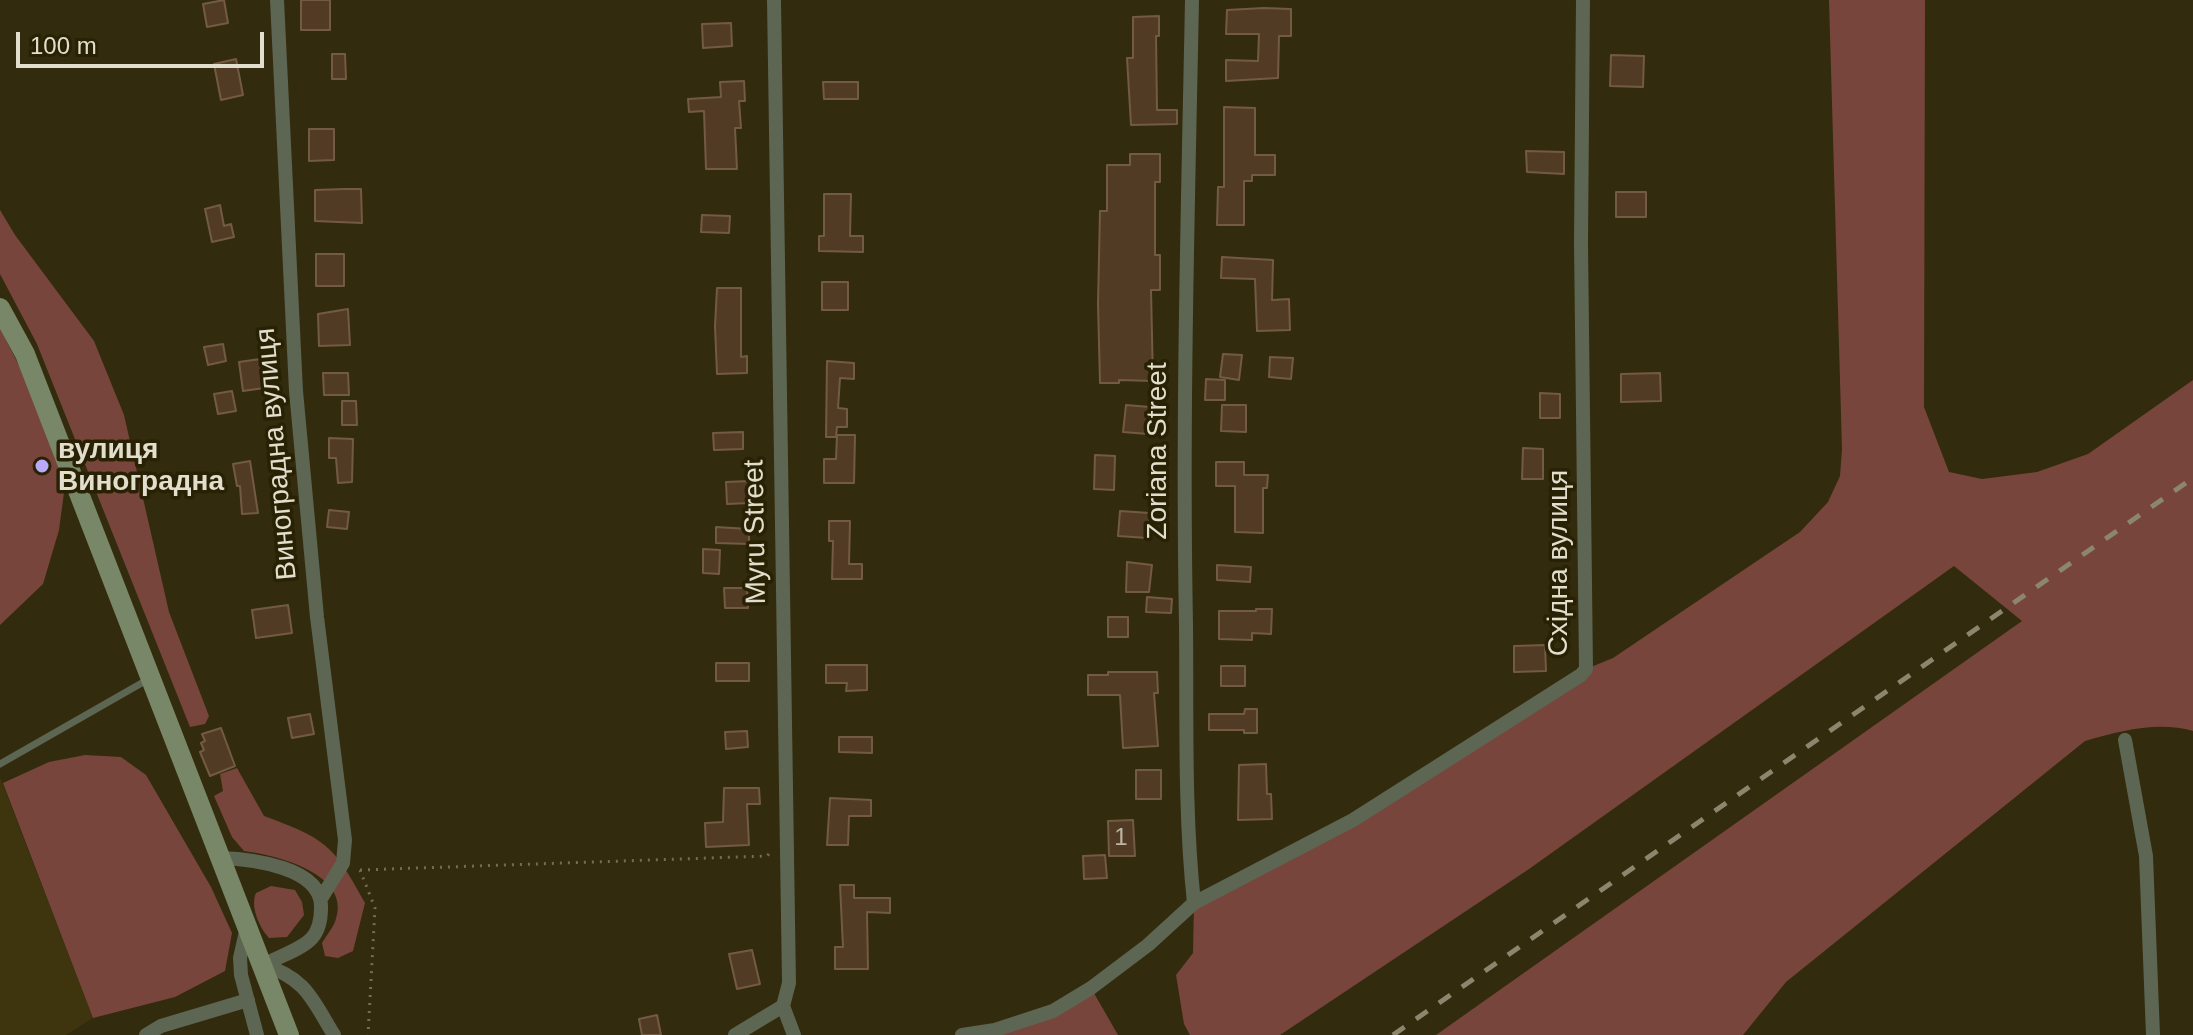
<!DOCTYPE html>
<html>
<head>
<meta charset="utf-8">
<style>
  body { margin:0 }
  #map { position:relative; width:2193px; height:1035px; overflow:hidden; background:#332b0d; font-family:Helvetica,sans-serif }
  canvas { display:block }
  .scale { position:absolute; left:16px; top:32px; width:248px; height:36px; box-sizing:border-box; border:4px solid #e2decd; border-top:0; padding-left:10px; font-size:24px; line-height:28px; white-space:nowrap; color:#e2decd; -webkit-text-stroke:6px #292103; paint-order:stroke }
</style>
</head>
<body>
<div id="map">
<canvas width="2193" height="1035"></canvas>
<div class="scale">100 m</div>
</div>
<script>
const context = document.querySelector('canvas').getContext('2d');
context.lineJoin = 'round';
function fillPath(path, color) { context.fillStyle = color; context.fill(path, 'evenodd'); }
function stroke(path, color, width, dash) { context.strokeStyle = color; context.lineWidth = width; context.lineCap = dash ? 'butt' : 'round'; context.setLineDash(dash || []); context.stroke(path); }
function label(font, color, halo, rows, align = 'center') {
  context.font = font + ' Helvetica,sans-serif'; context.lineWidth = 7; context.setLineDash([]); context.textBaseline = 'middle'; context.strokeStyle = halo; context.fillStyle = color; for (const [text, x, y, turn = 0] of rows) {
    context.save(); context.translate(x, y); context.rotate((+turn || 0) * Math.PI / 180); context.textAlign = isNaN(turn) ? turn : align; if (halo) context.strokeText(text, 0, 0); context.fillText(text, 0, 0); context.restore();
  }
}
const built = new Path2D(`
  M 0,777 L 93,1018 L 66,1035 L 0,1035 Z`);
const green = new Path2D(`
  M 1829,0 L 1925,0 L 1924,407 L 1949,472 L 1982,479 L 2037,472 L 2088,454 L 2193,380 L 2193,731 C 2158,721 2120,731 2085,741 L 1786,982 L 1743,1035 L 1436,1035 L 2022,621 L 1954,566 L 1529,869 L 1280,1035 L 1190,1035 L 1184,1024 L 1176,975 L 1193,953 L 1194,903 L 1353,820 L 1586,669 L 1613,658 L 1800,532 L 1828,502 L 1840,476 L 1842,449 Z
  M 0,210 L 15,235 L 94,341 L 124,415 L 169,612 L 209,716 L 205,724 L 190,727 L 37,344 L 0,274 Z
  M 0,328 L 50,427 L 65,485 L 59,530 L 43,584 L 0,625 Z
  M 85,755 L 121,757 L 146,775 L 211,887 L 232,933 L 225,971 L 175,997 L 93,1018 L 3,783 L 49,762 Z
  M 237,768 L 264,816 C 326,839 333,844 365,903 L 353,951 L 338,958 L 325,956 L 322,943 C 326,936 332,929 335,922 C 354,874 276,855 244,851 L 232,837 L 214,796 L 223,791 L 220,774 Z
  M 271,886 L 295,890 L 302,902 L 304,915 L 287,937 L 269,938 C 259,927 250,906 256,893 Z
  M 1091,988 L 1118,1035 L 962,1035 L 995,1030 Z`);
const building = new Path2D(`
  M 224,0 L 228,23 L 207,27 L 203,4 Z
  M 301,0 L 330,0 L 330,30 L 301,30 Z
  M 1264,8 L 1291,9 L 1291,36 L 1279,36 L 1278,78 L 1226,81 L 1226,60 L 1258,61 L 1259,34 L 1226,34 L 1227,10 Z
  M 1159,16 L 1159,36 L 1156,36 L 1157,110 L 1177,110 L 1177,124 L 1131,125 L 1127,58 L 1133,58 L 1133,17 Z
  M 731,23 L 732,46 L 703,48 L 702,24 Z
  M 332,54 L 345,54 L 346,79 L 332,79 Z
  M 1611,55 L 1644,56 L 1643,87 L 1610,86 Z
  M 236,59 L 243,95 L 221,100 L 214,64 Z
  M 744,81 L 745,101 L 739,101 L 741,128 L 735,128 L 737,169 L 706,169 L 704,111 L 689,112 L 688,99 L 721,97 L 720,82 Z
  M 823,82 L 858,82 L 858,99 L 824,99 Z
  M 1224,107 L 1255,108 L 1255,155 L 1275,155 L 1275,175 L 1252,175 L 1252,181 L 1244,181 L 1244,225 L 1217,225 L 1218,187 L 1224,187 Z
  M 309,129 L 334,129 L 334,160 L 309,161 Z
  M 1526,151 L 1564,152 L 1564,174 L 1527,172 Z
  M 1130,154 L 1160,154 L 1160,182 L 1155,182 L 1155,255 L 1160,255 L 1160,290 L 1151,290 L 1153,381 L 1119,380 L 1119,383 L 1100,383 L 1098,304 L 1100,211 L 1107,211 L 1107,165 L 1130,165 Z
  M 344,189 L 361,189 L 362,223 L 315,221 L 315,190 Z
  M 1616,192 L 1646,192 L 1646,217 L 1616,217 Z
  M 824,194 L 851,194 L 850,236 L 863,236 L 863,252 L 819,251 L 819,236 L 824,236 Z
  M 220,205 L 224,226 L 231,224 L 234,237 L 212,242 L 205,209 Z
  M 702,215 L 730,216 L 729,233 L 701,232 Z
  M 316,254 L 344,254 L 344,286 L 316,286 Z
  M 1222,257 L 1273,260 L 1272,300 L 1289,299 L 1290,330 L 1257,331 L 1255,279 L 1221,278 Z
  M 822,282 L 848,282 L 848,310 L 822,310 Z
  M 717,288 L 741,288 L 741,357 L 747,356 L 747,373 L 717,374 L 715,326 Z
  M 348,309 L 350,345 L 319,346 L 318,314 Z
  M 223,344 L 226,361 L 208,365 L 204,347 Z
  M 1223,354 L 1242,355 L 1239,380 L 1220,377 Z
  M 1270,357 L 1293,358 L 1291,379 L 1269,377 Z
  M 267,358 L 271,387 L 243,391 L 239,362 Z
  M 827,361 L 854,363 L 854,379 L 840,378 L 838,408 L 847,409 L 847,427 L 837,427 L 836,437 L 826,437 Z
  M 323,373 L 348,373 L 349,395 L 324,395 Z
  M 1660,373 L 1661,401 L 1621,402 L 1621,374 Z
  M 1206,379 L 1225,380 L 1225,400 L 1205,400 Z
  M 232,391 L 236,411 L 218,414 L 214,394 Z
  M 1540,393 L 1560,394 L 1560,418 L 1540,418 Z
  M 342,401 L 356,401 L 357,425 L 342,425 Z
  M 1126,405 L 1150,407 L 1148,434 L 1123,432 Z
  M 1222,405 L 1246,405 L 1246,432 L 1221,431 Z
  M 743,432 L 743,449 L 714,450 L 713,433 Z
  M 837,435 L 855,435 L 854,483 L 824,483 L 824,459 L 836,459 Z
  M 329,438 L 353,439 L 352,482 L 338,483 L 336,458 L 329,458 Z
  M 1523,448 L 1543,449 L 1543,479 L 1522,479 Z
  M 1095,455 L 1115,456 L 1114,490 L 1094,489 Z
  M 250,461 L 258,513 L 242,514 L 240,486 L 237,486 L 233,464 Z
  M 1216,462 L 1244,462 L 1244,475 L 1268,475 L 1267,488 L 1263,488 L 1263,533 L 1235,532 L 1235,486 L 1216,486 Z
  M 749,481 L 750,503 L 727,504 L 726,482 Z
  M 329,510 L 349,512 L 347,529 L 327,527 Z
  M 1120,511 L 1150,513 L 1147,538 L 1118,536 Z
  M 829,521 L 850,521 L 849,564 L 862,564 L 862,579 L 832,579 L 833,541 L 829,541 Z
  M 716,527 L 749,529 L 749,544 L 716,543 Z
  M 703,549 L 720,550 L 719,574 L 703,573 Z
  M 1127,562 L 1152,565 L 1149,592 L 1126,592 Z
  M 1217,565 L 1251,567 L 1250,582 L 1217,580 Z
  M 724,588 L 747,588 L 748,608 L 725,608 Z
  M 1147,597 L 1172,599 L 1171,613 L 1146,612 Z
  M 288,605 L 292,633 L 256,638 L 252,610 Z
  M 1256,609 L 1272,609 L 1271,634 L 1252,633 L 1252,640 L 1219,639 L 1219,611 L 1256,611 Z
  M 1108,617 L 1128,617 L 1128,637 L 1108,637 Z
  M 1545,645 L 1546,671 L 1514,672 L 1514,646 Z
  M 716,663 L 749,663 L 749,681 L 716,681 Z
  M 826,665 L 867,665 L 867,690 L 846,691 L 847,683 L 826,683 Z
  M 1221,666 L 1245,666 L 1245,686 L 1221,686 Z
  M 1108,672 L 1157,672 L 1158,693 L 1154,693 L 1158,746 L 1123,748 L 1120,695 L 1088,695 L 1088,675 L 1108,675 Z
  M 1245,709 L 1257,709 L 1257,733 L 1244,733 L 1244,730 L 1209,730 L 1209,714 L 1244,714 Z
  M 310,714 L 314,734 L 292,738 L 288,718 Z
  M 221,728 L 235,766 L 210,776 L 200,752 L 204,750 L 201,743 L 205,741 L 202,734 Z
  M 747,731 L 748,747 L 726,749 L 725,732 Z
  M 839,737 L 872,737 L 872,753 L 839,752 Z
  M 1266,764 L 1267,794 L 1271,794 L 1272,819 L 1238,820 L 1239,765 Z
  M 1136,770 L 1161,770 L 1161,799 L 1136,799 Z
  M 724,788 L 759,788 L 760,804 L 747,804 L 749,845 L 706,847 L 705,823 L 723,822 Z
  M 830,798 L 871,800 L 871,816 L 849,816 L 848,845 L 827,845 Z
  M 1133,820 L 1135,856 L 1109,856 L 1108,821 Z
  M 1105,855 L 1107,878 L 1084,879 L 1083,856 Z
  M 840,885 L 854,885 L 854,898 L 890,898 L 890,913 L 867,912 L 868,969 L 835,969 L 835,947 L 843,947 Z
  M 752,950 L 760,984 L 737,989 L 729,954 Z
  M 657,1015 L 661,1035 L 642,1035 L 639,1019 Z`);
const path = new Path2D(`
  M 360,870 L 767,856 L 771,852
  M 360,870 L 375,908 L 368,1035`);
const service = new Path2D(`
  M 0,764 L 147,680`);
const minor = new Path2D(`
  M 277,0 L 296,391 L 317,617 L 345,840 L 343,863 L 322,897
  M 1192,0 C 1188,208 1182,416 1186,624 C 1187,717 1184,809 1194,903
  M 2125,740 L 2146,856 L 2153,1035
  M 220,858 C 251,859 323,867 321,908 C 321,918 319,930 312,938 C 301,950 277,957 263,965
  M 247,927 L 240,958 L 241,975 L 257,1035
  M 263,965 C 306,978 312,999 334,1035
  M 783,1006 L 794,1035
  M 146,1035 L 161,1026 L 248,1000
  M 735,1035 L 783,1006 L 789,983 L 774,0
  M 962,1035 L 995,1030 L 1053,1011 L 1091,988 L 1148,945 L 1194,903 L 1353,820 L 1581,675 L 1586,669 L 1581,243 L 1583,0`);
const secondary = new Path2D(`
  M 0,308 L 25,354 L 289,1035`);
const rail = new Path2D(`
  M 1393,1035 L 2193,478`);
const markers = [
  [42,466,8,"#b9aaf7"]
];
const numberNames = [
  ["1",1121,838]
];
const poiNames = [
  ["вулиця",58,450],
  ["Виноградна",58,482]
];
const streetNames = [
  ["Zoriana Street",1158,451,-90],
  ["Виноградна вулиця",277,454,-95],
  ["Myru Street",756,532,-91],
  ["Східна вулиця",1559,563,-90]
];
fillPath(built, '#3e340d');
fillPath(green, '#78453c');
fillPath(building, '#523b25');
stroke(building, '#735a43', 2);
stroke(path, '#736d54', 3, [2, 6]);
stroke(service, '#5d6652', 7);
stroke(minor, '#5d6652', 14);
stroke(secondary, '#788767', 20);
stroke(rail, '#8c866e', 5, [14, 14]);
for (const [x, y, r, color] of markers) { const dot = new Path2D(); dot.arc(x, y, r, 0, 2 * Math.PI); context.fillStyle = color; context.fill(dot); stroke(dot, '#292103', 3); }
label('24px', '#beb5a3', null, numberNames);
label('bold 28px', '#e2decd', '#292103', poiNames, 'left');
label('28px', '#e2decd', '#292103', streetNames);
</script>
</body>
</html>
